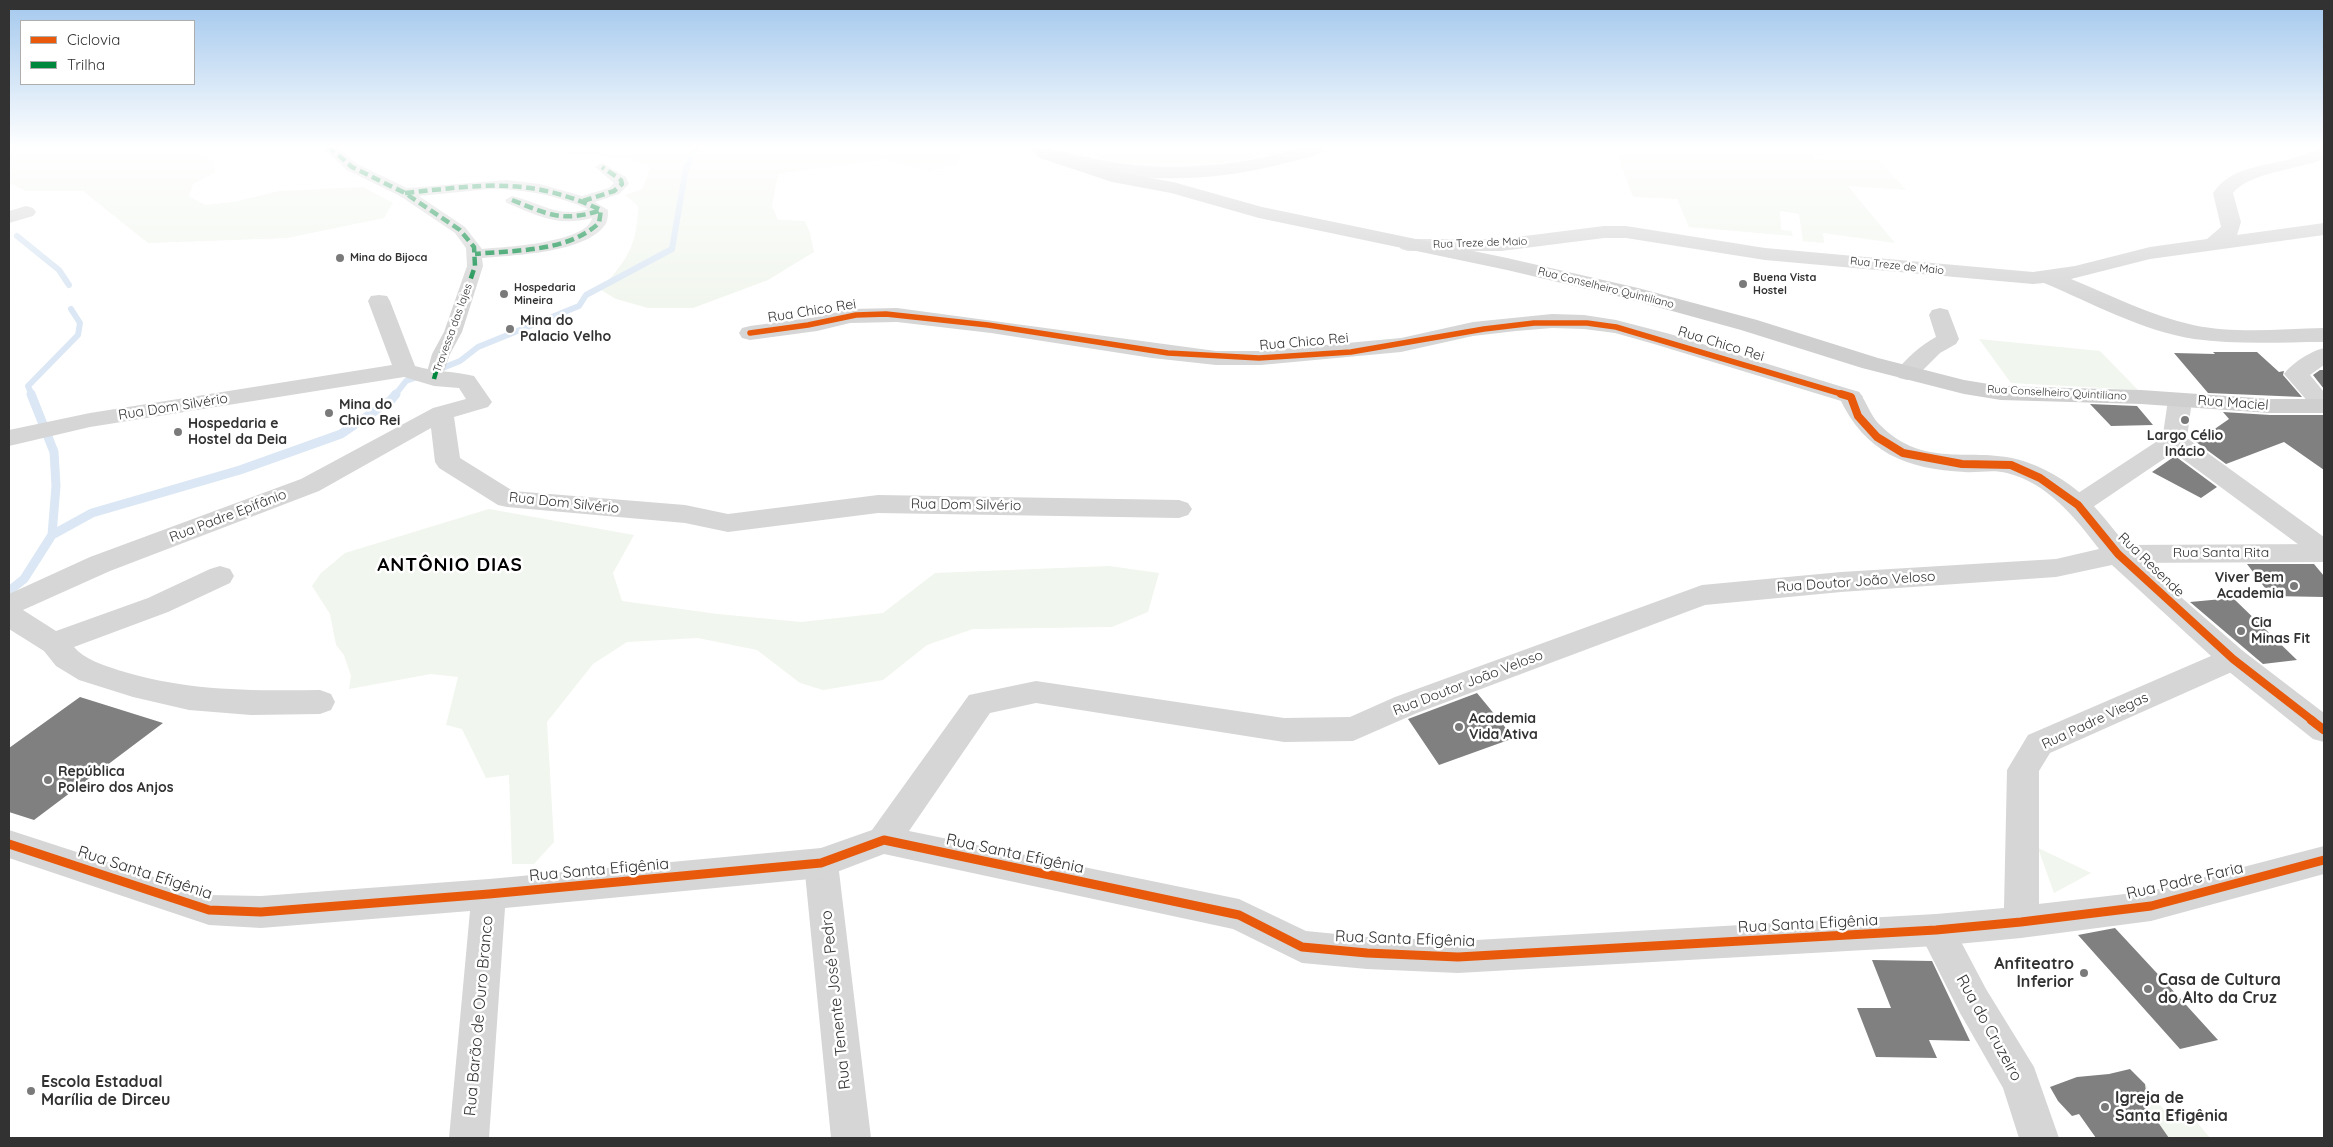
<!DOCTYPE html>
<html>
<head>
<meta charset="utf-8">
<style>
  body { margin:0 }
  #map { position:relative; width:2333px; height:1147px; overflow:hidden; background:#fff; font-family:Quicksand,sans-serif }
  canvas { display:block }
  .frame { position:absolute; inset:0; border:10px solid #323232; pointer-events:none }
  .legend { position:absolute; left:20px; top:20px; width:175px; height:65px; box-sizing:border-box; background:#fff; border:1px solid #adadad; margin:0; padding:6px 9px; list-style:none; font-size:15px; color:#323232 }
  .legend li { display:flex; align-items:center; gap:10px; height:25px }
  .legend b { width:25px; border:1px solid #adadad }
</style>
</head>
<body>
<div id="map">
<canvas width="2333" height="1147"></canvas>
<div class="frame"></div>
<ul class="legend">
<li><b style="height:6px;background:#e8590c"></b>Ciclovia</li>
<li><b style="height:6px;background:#00873e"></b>Trilha</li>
</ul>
</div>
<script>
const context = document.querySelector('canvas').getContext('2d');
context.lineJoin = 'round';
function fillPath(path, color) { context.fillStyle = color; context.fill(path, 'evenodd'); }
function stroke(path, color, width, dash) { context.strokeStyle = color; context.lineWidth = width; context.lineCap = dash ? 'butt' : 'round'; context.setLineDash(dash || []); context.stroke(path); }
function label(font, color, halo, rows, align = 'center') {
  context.font = font + ' Quicksand,sans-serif'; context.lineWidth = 5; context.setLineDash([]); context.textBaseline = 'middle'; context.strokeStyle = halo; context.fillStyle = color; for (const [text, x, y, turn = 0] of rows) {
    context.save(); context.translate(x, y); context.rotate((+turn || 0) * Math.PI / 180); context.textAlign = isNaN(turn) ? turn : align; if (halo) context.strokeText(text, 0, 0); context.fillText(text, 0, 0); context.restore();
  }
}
const green = new Path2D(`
  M 9,146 L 209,146 L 199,155 L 214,162 L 215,173 L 193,184 L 189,196 L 205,205 L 233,202 L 279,191 L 363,187 L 393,203 L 384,218 L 287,238 L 148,243 L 83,191 L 26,191 L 9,183 Z
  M 539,146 L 967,146 L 958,163 L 930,171 L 884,159 L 778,174 L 772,206 L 778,220 L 805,221 L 810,233 L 814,252 L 768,280 L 693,308 L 648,308 L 616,299 L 601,290 C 627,258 637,248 638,206 L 625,195 L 642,189 L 651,166 L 628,159 L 566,154 Z
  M 1075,146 L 1301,146 C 1255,162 1180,172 1131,167 C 1112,164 1091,157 1075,146 Z
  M 1614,146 L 1809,146 L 1815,159 L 1880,161 L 1906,190 L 1848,186 L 1895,243 L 1823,233 L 1824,243 L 1803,241 L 1799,214 L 1780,211 L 1781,230 L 1791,231 L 1793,236 L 1689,227 L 1677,199 L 1633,197 Z
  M 1979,339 L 2100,351 L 2138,390 L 2011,383 Z
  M 489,509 L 634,535 L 613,573 L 622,601 L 718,614 L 801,622 L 883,613 L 935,573 L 1109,566 L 1159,573 L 1148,612 L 1112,627 L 973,629 L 927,645 L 883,680 L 823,690 L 800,683 L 757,650 L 698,638 L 627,642 L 593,664 L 547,722 L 554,842 L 534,864 L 512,864 L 509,775 L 486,778 L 462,729 L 446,725 L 458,677 L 431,674 L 349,689 L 351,676 L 344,655 L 336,645 L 330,614 L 312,586 L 321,573 L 345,553 Z
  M 2038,848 L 2091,873 L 2054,893 Z
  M 2145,1084 L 2167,1114 L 2188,1111 L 2210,1138 L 2169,1138 L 2140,1097 Z`);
const streamFar1 = new Path2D(`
  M 17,236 L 59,270 L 69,285
  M 435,371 L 460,361 L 478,347 L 579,306 L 586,295 L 672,249 L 686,168 L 698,146
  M 32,395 L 28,386 L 78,335 L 80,323 L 71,309
  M 395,395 L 406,381 L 420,376`);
const stream = new Path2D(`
  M 52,535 L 92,513 L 240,470 L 341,434 L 391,400 L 396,394
  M 9,591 L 24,579 L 52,535 L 56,486 L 54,452 L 31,394`);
const building = new Path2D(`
  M 2213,352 L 2257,352 L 2279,372 L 2284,371 L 2283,375 L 2302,397 L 2208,393 L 2174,353 L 2215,354 Z
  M 2320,370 L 2324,370 L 2324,389 L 2313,375 Z
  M 2090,404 L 2137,406 L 2153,425 L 2111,426 Z
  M 2223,412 L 2270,415 L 2324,415 L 2324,470 L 2284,442 L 2226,464 L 2196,442 L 2229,419 Z
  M 2175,456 L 2217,487 L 2201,498 L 2152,472 Z
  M 2247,564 L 2314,564 L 2324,576 L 2324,597 L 2271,596 Z
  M 2233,598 L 2297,660 L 2263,664 L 2190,602 Z
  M 1477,693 L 1514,738 L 1439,765 L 1408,719 Z
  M 80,697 L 163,723 L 34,820 L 9,812 L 9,748 Z
  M 2115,928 L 2167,984 L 2218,1040 L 2180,1049 L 2078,935 Z
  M 1872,960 L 1932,961 L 1970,1041 L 1929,1040 L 1937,1058 L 1876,1057 L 1857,1008 L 1891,1008 Z
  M 2130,1069 L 2145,1084 L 2148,1108 L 2169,1138 L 2096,1138 L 2079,1114 L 2072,1116 L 2058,1101 L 2050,1087 L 2077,1077 L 2109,1074 Z`);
const pedestrian = new Path2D(`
  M 321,146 L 336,146 L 357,164 L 407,188 L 507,180 L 540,184 L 582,196 L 609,188 L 614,183 L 595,167 L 602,163 L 626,177 L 629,184 L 619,194 L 595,202 L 608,210 C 608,215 608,221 605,225 C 585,253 515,255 482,258 L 483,266 L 462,332 L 450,354 L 440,383 L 428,383 L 425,379 L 432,354 L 444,332 L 467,266 L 466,248 L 455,233 L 400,196 L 347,170 ZM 490,189 C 525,189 555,195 588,209 C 559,219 539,202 512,196 L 505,200 L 507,203 C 538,216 558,227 592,218 C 587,243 504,247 482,249 L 465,227 L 419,196 Z`);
const minor = new Path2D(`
  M 2324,148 L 2324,159 C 2299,169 2248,173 2233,193 L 2241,222 L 2237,235 L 2324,223 L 2324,235 L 2150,259 L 2071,279 C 2111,295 2151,316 2193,325 C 2235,334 2282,329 2324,328 L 2324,342 C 2281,342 2237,345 2194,339 C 2142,331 2092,303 2044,283 L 2033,284 L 1765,260 L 1626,238 L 1604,238 L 1501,251 L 1408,251 L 1401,249 L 1398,245 L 1401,241 L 1408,239 L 1501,239 L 1604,226 L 1626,226 L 1765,248 L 2033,272 L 2075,266 L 2150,247 L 2207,239 L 2221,227 L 2213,193 C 2232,166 2262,167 2290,159 C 2302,156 2312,150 2324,148 Z
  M 26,206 L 33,208 L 36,212 L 33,216 L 9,223 L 9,211 Z
  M 379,295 L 387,296 L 390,301 L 415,366 C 436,372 454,371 474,376 L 492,402 L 488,407 L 454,417 L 460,458 L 513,491 L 685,505 L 728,514 L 878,495 L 1179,500 L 1188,503 L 1192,509 L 1188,515 L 1179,518 L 878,513 L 728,532 L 685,523 L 507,507 L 498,505 L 439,468 L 435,462 L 431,428 L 319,491 L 110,571 L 23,610 L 56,631 L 148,598 L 210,569 L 220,566 L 230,569 L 234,576 L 230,583 L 168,612 L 74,647 C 84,659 103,665 118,670 C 184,691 251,691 320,690 L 331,694 L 335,702 L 331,710 L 320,714 L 251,715 L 189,710 L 133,697 L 79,680 L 56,666 L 44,651 L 9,629 L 9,594 L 90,557 L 301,479 L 433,408 L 466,399 L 459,388 L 434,386 L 404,377 L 90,427 L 9,446 L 9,430 L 90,413 L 392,365 L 368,301 L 371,296 Z
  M 897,308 L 1216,351 L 1261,351 L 1401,338 L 1473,322 L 1552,314 L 1584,315 L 1616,320 L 1670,334 L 1859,392 L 1863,397 L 1859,402 L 1851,404 L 1654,344 L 1615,333 L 1584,329 L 1552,328 L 1516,331 L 1473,336 L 1401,352 L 1261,365 L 1216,365 L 1152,358 L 991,333 L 897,322 L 850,323 L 817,331 L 750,340 L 742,338 L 739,333 L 742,328 L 750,326 L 817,317 L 850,309 Z
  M 1940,308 L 1948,310 L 1959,339 L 1956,344 L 1940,353 L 1915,378 L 1907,380 L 1899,378 L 1895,373 C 1906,358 1921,345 1936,337 L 1929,315 L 1932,310 Z
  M 2324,348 L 2324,365 L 2310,375 L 2324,392 L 2324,413 L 2316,411 L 2284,374 C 2292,363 2311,351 2324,348 Z
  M 2174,433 L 2183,436 L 2186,441 L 2183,446 L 2087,511 L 2078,514 L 2069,511 L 2065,505 L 2069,499 L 2165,436 Z
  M 2324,544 L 2324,562 L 2118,563 L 2108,561 L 2104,554 L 2108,547 L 2118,545 Z
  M 2233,648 L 2243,651 L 2324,713 L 2324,742 L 2313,739 L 2223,667 L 2218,659 L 2223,651 Z
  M 2324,846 L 2324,874 L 2151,921 L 2021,938 L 2009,933 L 2003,922 L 2009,911 L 2021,906 L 2151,891 Z
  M 821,848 L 833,853 L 838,863 L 871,1138 L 831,1138 L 804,863 L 809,853 Z
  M 1936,914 L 1949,919 L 1986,989 L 2034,1067 L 2059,1138 L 2019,1138 L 2003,1088 L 1960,1013 L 1918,930 L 1923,919 Z`);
const tertiary = new Path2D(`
  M 1304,146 L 1328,146 C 1321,156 1301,159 1290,162 C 1238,176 1178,183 1124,175 C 1097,172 1069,164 1043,158 L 1040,154 L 1043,150 L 1049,149 C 1074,153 1099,161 1125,164 C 1179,171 1252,165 1304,146 Z
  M 1851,390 L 1859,392 C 1867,402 1870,415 1879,424 C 1927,473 1976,443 2029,463 C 2051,471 2075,486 2092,504 C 2109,522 2123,543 2141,561 C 2174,592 2209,621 2243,651 L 2248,659 L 2243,667 L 2050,753 L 2039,771 L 2039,922 L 2033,933 L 2021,938 L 1936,946 L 1458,973 L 1367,969 L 1302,963 L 1233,929 L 884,854 L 821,878 L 505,908 L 489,1138 L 449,1138 L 470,911 L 261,928 L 209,925 L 9,858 L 9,830 L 209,895 L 261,896 L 489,879 L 821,848 L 872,830 L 969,695 L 1036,681 L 1284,718 L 1350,717 L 1395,697 L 1702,585 L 1841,572 L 2056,559 L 2099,549 C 2075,517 2047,483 2007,473 C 1993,469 1978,473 1965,472 C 1906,469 1865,453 1839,397 L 1843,392 ZM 2112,565 L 2211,656 L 2028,735 L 2007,770 L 2004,908 L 1936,914 L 1458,941 L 1367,937 L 1306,931 L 1239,899 L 909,831 L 990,713 L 1036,703 L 1284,742 L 1353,741 L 1417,713 L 1705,605 L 1841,592 L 2056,577 Z
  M 2180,393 L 2188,395 L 2192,400 L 2187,438 L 2324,537 L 2324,559 L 2314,556 L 2165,446 L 2162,441 L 2168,400 L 2172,395 Z`);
const secondary = new Path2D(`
  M 1028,146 L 1047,146 L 1052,150 L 1123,173 L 1173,182 L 1262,207 L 1507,258 L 1638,288 L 1757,320 L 1878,358 L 1964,380 L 2001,386 L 2141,390 L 2270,399 L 2324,399 L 2324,413 L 2270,413 L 2141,404 L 2001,400 L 1964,394 L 1862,368 L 1741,330 L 1625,298 L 1507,270 L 1259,218 L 1171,193 L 1112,182 L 1040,158 Z`);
const quiet = new Path2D(`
  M 328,146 L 352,167 L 405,193 L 460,230 L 474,247 L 475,266 L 453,332 L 441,354 L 434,379
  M 405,193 C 482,185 528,176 601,210 L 599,223 C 568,252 516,250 475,254
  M 512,200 C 547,214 563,223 601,210
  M 583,201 L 614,191 L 622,184 L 621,180 L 602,167`);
const cyclewayFar2 = new Path2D(`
  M 750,333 L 808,325 L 856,315 L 886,314 L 988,325 L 1168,353 L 1259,358 L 1351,352 L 1484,329 L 1534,323 L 1587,323 L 1616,327 L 1845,395`);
const cyclewayFar1 = new Path2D(`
  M 1841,394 L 1851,397 L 1858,416 L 1877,437 L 1903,453 L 1962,464 L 2011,465 L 2040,478 L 2078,505 L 2118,554 L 2233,659 L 2313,721`);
const cycleway = new Path2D(`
  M 2311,720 L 2324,730
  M 9,844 L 209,910 L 261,912 L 489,894 L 821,863 L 884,840 L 1239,915 L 1302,947 L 1367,953 L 1458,957 L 1936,930 L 2021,922 L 2151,906 L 2324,860`);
const markers = [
  [340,258,5,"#7a7a7a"],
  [1743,284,5,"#7a7a7a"],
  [504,294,5,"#7a7a7a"],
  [510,329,5,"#7a7a7a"],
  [329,413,5,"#7a7a7a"],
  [2185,420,5,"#7a7a7a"],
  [178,432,5,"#7a7a7a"],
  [2294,586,5,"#7a7a7a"],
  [2241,631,5,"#7a7a7a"],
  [1459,727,5,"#7a7a7a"],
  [48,780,5,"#7a7a7a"],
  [2084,973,5,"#7a7a7a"],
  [2148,989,5,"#7a7a7a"],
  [31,1091,5,"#7a7a7a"],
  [2105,1107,5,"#7a7a7a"]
];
const farStreetnames = [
  ["Rua Treze de Maio",1480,243,-2],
  ["Rua Treze de Maio",1897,266,6],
  ["Rua Conselheiro Quintiliano",1606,288,14],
  ["Travessa das lajes",453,328,-70],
  ["Rua Conselheiro Quintiliano",2057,393,3]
];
const farPoinames = [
  ["Mina do Bijoca",350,258],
  ["Buena Vista",1753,278],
  ["Hostel",1753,291],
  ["Hospedaria",514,288],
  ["Mineira",514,301]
];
const streetNames = [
  ["Rua Chico Rei",812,311,-9],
  ["Rua Chico Rei",1304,342,-5],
  ["Rua Chico Rei",1721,344,17],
  ["Rua Maciel",2233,403,4],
  ["Rua Dom Silvério",173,407,-9],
  ["Rua Dom Silvério",564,503,6],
  ["Rua Dom Silvério",966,505,1],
  ["Rua Padre Epifânio",228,516,-21],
  ["Rua Santa Rita",2221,553],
  ["Rua Resende",2151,565,44],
  ["Rua Doutor João Veloso",1856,582,-4],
  ["Rua Doutor João Veloso",1468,683,-21],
  ["Rua Padre Viegas",2095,721,-25]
];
const poiNames = [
  ["Mina do",520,321],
  ["Palacio Velho",520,337],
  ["Mina do",339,405],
  ["Chico Rei",339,421],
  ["Hospedaria e",188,424],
  ["Hostel da Deia",188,440],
  ["Largo Célio",2185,436,"center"],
  ["Inácio",2185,452,"center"],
  ["Viver Bem",2284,578,"right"],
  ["Academia",2284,594,"right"],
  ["Cia",2251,623],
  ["Minas Fit",2251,639],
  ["Academia",1469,719],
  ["Vida Ativa",1469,735],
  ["República",58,772],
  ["Poleiro dos Anjos",58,788]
];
const nearStreetnames = [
  ["Rua Santa Efigênia",1015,854,12],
  ["Rua Santa Efigênia",599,870,-5],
  ["Rua Santa Efigênia",145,873,18],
  ["Rua Padre Faria",2185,881,-13],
  ["Rua Santa Efigênia",1808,924,-3],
  ["Rua Santa Efigênia",1405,939,2],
  ["Rua Tenente José Pedro",836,1000,-96],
  ["Rua Barão de Ouro Branco",479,1016,-85],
  ["Rua do Cruzeiro",1989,1028,61]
];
const nearPoinames = [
  ["Anfiteatro",2074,964,"right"],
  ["Inferior",2074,982,"right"],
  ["Casa de Cultura",2158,980],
  ["do Alto da Cruz",2158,998],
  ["Escola Estadual",41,1082],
  ["Marília de Dirceu",41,1100],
  ["Igreja de",2115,1098],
  ["Santa Efigênia",2115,1116]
];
const districtNames = [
  ["ANTÔNIO DIAS",450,565]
];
fillPath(green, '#f1f6ee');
stroke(streamFar1, '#dbe7f4', 6);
stroke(stream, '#dbe7f4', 9);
fillPath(building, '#808080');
fillPath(pedestrian, '#d6d6d6');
fillPath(minor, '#d6d6d6');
fillPath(tertiary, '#d6d6d6');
fillPath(secondary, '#cfcfcf');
stroke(quiet, '#00873e', 4.5, [9, 4.5]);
stroke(cyclewayFar2, '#e8590c', 5.5);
stroke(cyclewayFar1, '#e8590c', 8);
stroke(cycleway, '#e8590c', 9);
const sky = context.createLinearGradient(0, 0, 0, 306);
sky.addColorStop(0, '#a3c8ed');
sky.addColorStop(0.48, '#fff');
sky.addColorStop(1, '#ffffff00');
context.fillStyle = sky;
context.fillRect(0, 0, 2333, 306);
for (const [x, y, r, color] of markers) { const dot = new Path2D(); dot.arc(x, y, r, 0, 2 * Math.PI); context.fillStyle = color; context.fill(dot); stroke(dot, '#fff', 2); }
label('11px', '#323232', '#fff', farStreetnames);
label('bold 11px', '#323232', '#fff', farPoinames, 'left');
label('14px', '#323232', '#fff', streetNames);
label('bold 14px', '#323232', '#fff', poiNames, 'left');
label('16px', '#323232', '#fff', nearStreetnames);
label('bold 16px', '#323232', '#fff', nearPoinames, 'left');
context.letterSpacing = '1px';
label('bold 19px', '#000', '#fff', districtNames);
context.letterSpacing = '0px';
</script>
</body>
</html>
